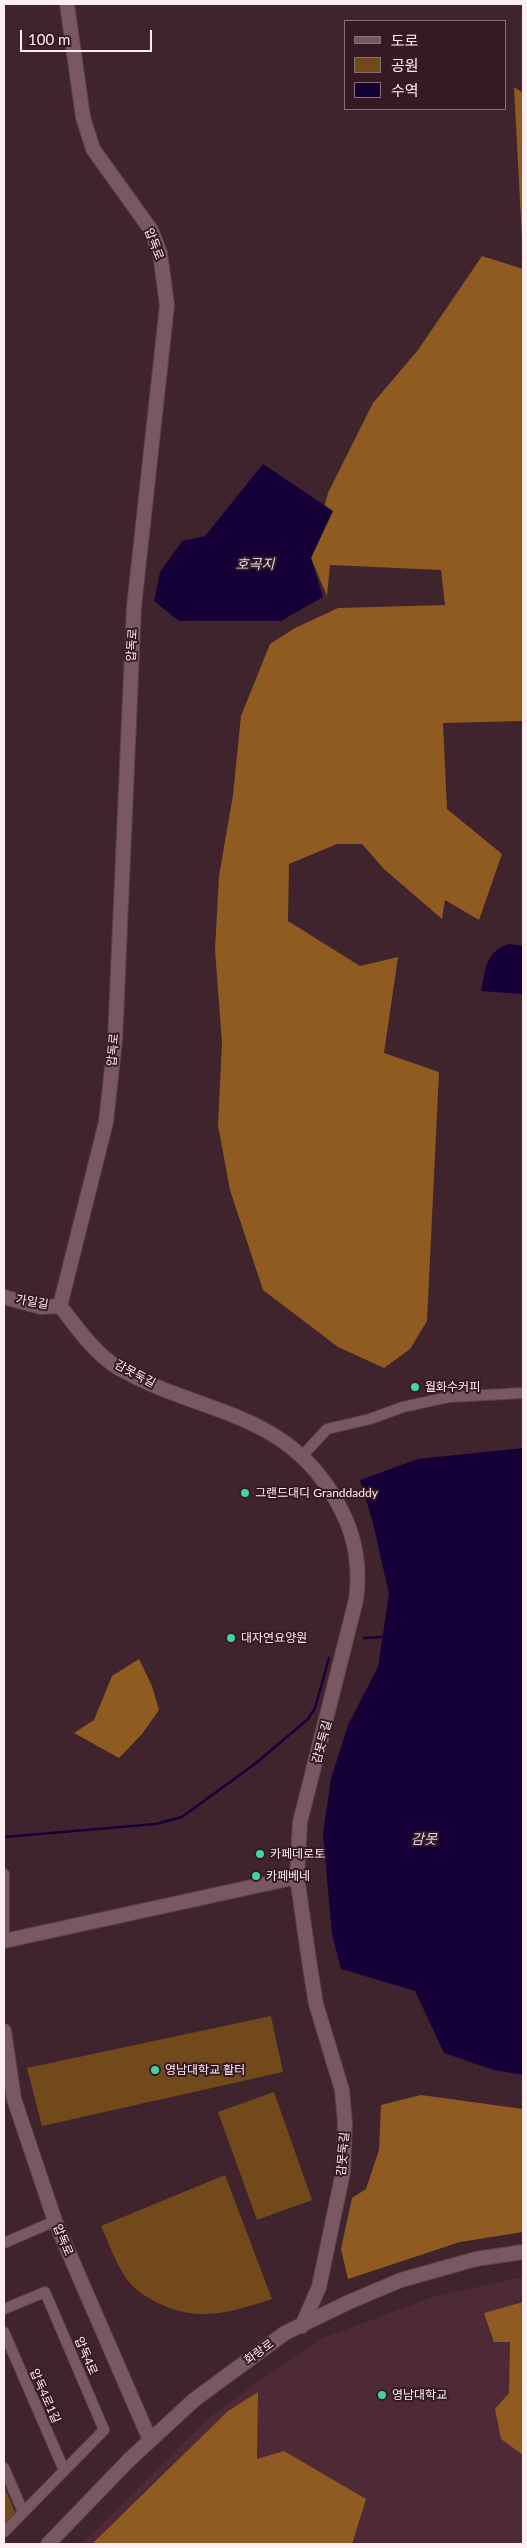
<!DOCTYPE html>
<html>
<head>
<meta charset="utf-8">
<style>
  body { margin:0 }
  #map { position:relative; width:527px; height:2548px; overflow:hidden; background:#40242d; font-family:Lato,"Noto Sans KR",sans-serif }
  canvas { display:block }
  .frame { position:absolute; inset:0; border:5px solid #feeef2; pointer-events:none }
  .legend { position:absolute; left:344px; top:20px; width:162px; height:90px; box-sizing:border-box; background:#361a23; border:1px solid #866f76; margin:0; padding:6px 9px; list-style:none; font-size:15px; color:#feeef2 }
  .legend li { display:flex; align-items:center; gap:10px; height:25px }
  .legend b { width:25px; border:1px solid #866f76 }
  .scale { position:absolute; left:20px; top:30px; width:132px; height:22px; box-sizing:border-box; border:2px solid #feeef2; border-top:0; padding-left:6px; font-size:15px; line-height:18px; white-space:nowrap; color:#feeef2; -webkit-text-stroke:4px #361a23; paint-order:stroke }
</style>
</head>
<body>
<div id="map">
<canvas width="527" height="2548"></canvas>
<div class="frame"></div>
<ul class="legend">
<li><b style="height:6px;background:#795862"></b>도로</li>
<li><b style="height:14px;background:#72491b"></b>공원</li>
<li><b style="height:14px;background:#160038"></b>수역</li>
</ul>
<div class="scale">100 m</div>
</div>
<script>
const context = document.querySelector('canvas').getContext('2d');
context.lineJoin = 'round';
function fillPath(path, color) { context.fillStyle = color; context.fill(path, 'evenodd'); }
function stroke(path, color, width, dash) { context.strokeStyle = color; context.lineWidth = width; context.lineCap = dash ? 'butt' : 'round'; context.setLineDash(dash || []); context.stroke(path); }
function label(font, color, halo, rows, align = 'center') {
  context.font = font + ' Lato,"Noto Sans KR",sans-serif'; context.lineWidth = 4; context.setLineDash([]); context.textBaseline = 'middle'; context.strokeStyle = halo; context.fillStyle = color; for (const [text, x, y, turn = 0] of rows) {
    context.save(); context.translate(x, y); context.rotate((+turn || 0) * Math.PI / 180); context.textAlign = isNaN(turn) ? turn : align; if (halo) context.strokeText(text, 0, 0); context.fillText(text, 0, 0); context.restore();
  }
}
const built = new Path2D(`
  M 523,2277 L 523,2544 L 81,2544 L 209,2418 L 271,2372 L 323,2338 L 436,2296 Z`);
const green = new Path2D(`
  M 271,2016 L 283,2072 L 42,2126 L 27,2068 Z
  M 274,2092 L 312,2200 L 257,2220 L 218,2112 Z
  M 225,2175 L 272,2299 C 229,2313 198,2323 156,2302 C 145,2296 133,2289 126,2278 C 115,2262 109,2243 101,2226 Z
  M 4,2486 L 15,2512 L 4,2524 Z`);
const forest = new Path2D(`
  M 514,87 L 523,93 L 523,258 Z
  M 482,256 L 523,269 L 523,721 L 443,723 L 447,809 L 502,854 L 479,920 L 445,900 L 442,919 L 384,869 L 362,844 L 337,844 L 289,864 L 288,921 L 360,966 L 398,957 L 384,1053 L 439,1072 L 427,1321 L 410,1349 L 384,1368 L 338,1347 L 263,1290 L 230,1190 L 218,1125 L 222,1043 L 215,950 L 219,876 L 233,795 L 241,716 L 270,644 L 295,628 L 338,608 L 445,605 L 441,570 L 330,565 L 327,596 L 311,558 L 328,493 L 373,403 L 418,350 Z
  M 139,1659 L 152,1686 L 159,1710 L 142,1734 L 119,1758 L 74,1733 L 94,1720 L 112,1676 Z
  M 421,2095 L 523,2109 L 523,2232 L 460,2242 L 348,2279 L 341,2249 L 352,2198 L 366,2189 L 379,2150 L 381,2105 Z
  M 523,2302 L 523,2455 L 501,2439 L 495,2409 L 509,2393 L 510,2342 L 494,2342 L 484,2313 Z
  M 258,2392 L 257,2459 L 284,2451 L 366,2499 L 352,2544 L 92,2544 L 228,2411 Z`);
const water = new Path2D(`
  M 263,464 L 333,511 L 311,558 L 323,597 L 281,621 L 179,621 L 154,601 L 160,572 L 182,541 L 205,536 Z
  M 509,944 L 523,946 L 523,994 L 481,991 C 486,968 485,952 509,944 Z
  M 523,1448 L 523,2075 L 494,2070 L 444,2053 L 415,1991 L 341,1969 L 332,1934 L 323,1833 L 331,1779 L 348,1725 L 378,1667 L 389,1594 L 373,1523 L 360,1480 L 418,1459 Z`);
const stream = new Path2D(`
  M 364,1638 L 383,1637
  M 4,1837 L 156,1824 L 182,1817 L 256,1763 L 308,1719 L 315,1708 L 329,1658`);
const street = new Path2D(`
  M 303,1455 L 327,1429 L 370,1419 L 403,1407 L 449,1397 L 523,1393
  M 4,1874 L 4,1936
  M 4,2243 L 55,2221
  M 4,2309 L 45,2292 L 104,2430 L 4,2532
  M 4,2332 L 64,2470
  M 4,2468 L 23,2512`);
const secondary = new Path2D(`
  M 4,1297 L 41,1307 L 60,1306
  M 60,1306 L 106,1122 L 115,1040 L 134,607 L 167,305 L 160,253 L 151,230 L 93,149 L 83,117 L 67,4
  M 60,1306 C 76,1326 94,1353 117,1367 C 198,1415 285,1408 337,1502 C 355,1533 361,1564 356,1600 L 300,1822 L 297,1877 L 310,1967 L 316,2004 L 342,2090 L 345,2123 L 343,2172 L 319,2287 L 302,2326
  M 4,1941 L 297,1877
  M 4,2031 L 14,2099 L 55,2221 L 150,2440
  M 48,2544 L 129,2460 L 194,2400 L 285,2333 L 349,2302 L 401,2280 L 476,2259 L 523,2252`);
const markers = [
  [415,1387,5,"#42d4a1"],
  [245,1493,5,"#42d4a1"],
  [231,1638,5,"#42d4a1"],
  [260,1854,5,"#42d4a1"],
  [256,1876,5,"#42d4a1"],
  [155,2070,5,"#42d4a1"],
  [382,2395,5,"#42d4a1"]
];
const streetNames = [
  ["압독로",154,244,69],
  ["압독로",132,645,-87],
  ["압독로",113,1050,-85],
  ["가일길",32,1302,10],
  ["감못둑길",135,1374,28],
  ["감못둑길",322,1742,-75],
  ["감못둑길",343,2154,-85],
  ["압독로",63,2240,67],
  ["화랑로",259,2352,-36],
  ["압독4로",86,2356,67],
  ["압독4로1길",45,2396,66]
];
const poiNames = [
  ["월화수커피",425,1387],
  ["그랜드대디 Granddaddy",255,1493],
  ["대자연요양원",241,1638],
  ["카페데로토",270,1854],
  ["카페베네",266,1876],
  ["영남대학교 활터",165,2070],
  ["영남대학교",392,2395]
];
const waterNames = [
  ["호곡지",255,564],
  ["감못",424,1839]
];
fillPath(built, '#4e2a36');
fillPath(green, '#72491b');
fillPath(forest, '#8f5b20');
fillPath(water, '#160038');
stroke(stream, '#160038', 2.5);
stroke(street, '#5a424a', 12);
stroke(secondary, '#5a424a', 16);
stroke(street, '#795862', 10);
stroke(secondary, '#795862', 14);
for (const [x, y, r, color] of markers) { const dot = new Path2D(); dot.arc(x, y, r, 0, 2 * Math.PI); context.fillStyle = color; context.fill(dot); stroke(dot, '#361a23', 2); }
label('12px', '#feeef2', '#361a23', streetNames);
label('12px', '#feeef2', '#361a23', poiNames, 'left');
label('italic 14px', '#dcd9f0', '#361a23', waterNames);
</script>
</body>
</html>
